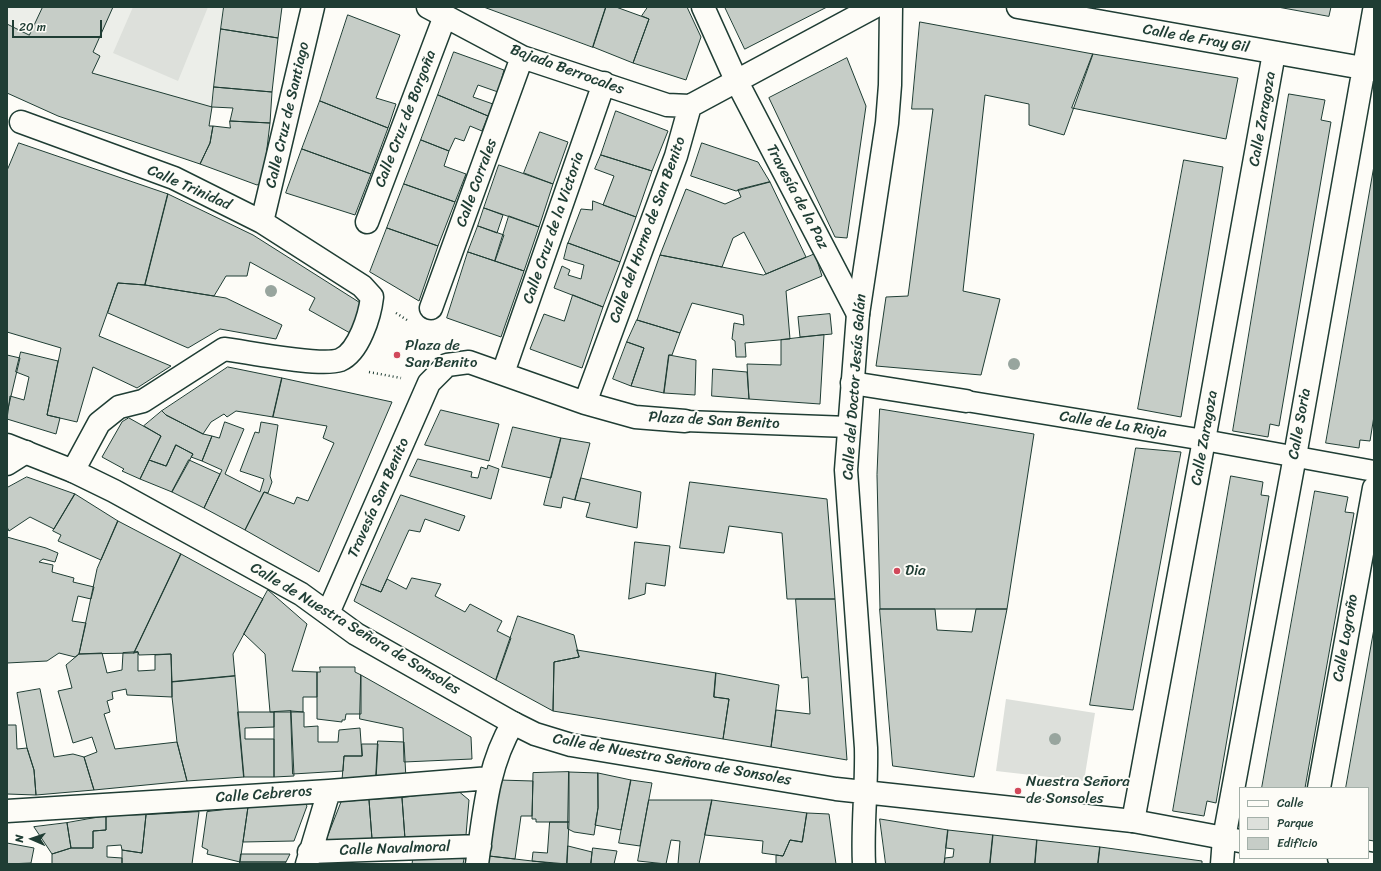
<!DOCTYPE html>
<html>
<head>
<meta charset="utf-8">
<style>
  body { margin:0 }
  #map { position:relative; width:1381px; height:871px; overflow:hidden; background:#fdfcf7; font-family:Sriracha,sans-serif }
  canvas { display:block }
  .frame { position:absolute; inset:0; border:8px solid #1f3d34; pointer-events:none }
  .legend { position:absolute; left:1239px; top:787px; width:130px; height:72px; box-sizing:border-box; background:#fdfcf7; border:1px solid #a4b0a9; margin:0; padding:5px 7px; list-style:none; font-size:12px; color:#1f3d34 }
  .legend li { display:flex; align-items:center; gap:8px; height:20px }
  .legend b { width:20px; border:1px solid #a4b0a9 }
  .north { position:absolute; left:12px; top:819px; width:40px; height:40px; -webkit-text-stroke:3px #fdfcf7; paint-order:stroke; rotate:272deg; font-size:11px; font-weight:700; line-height:16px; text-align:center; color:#1f3d34 }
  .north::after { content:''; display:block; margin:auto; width:14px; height:18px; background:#1f3d34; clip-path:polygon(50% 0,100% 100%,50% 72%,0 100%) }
  .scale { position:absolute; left:12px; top:20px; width:90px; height:18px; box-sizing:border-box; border:2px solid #1f3d34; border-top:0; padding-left:5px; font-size:12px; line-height:14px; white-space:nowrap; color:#1f3d34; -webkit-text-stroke:3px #fdfcf7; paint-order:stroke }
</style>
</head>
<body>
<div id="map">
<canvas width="1381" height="871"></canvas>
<div class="frame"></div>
<ul class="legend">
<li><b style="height:5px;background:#fdfcf7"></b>Calle</li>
<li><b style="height:11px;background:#dde0db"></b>Parque</li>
<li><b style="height:11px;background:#c6cdc7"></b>Edificio</li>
</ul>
<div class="north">N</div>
<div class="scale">20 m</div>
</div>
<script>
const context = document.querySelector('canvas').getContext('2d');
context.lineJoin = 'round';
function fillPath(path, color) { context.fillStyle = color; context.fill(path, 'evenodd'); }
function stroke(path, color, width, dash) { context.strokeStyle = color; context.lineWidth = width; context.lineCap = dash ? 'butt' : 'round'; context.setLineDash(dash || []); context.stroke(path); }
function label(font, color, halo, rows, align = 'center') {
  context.font = font + ' Sriracha,sans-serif'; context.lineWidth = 4; context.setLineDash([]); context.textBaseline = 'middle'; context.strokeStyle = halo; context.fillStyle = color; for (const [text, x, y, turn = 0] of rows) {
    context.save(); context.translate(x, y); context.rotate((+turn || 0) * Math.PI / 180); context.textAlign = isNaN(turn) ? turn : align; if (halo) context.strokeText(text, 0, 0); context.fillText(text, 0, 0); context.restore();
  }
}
const built = new Path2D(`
  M 7,7 L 224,7 L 209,125 L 213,126 L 210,143 L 200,164 L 58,116 L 7,93 Z`);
const green = new Path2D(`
  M 133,7 L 208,7 L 178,81 L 113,53 Z
  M 1006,699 L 1095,713 L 1084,781 L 996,771 Z`);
const building = new Path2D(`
  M 43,7 L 113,7 L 93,52 L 100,56 L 92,73 L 212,107 L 209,126 L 213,126 L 210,143 L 200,164 L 58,116 L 7,93 L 7,24 L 29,35 Z
  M 224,7 L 282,7 L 278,38 L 221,29 Z
  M 484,7 L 606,7 L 593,47 Z
  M 606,7 L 616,7 L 649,19 L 633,63 L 593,47 Z
  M 648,7 L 687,7 L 701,37 L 686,80 L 633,63 L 649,19 L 642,16 Z
  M 725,7 L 827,7 L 745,49 Z
  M 1278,7 L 1331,7 L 1329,16 Z
  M 348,15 L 400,35 L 376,98 L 396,104 L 388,128 L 320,101 Z
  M 920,22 L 1093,54 L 1064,135 L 1029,125 L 1029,104 L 985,95 L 963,291 L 1000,299 L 981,375 L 876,366 L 886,297 L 908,296 L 933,109 L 912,109 Z
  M 221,29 L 278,38 L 272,92 L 214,87 Z
  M 454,52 L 504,70 L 498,92 L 478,85 L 473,97 L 493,104 L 488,116 L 438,95 Z
  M 1093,54 L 1238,78 L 1226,139 L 1072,108 Z
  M 847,58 L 866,106 L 847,238 L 835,237 L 769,98 Z
  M 214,87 L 272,92 L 270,123 L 230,121 L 233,108 L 212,107 Z
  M 1289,94 L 1325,100 L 1321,120 L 1331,122 L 1279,426 L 1270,424 L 1268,437 L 1233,431 Z
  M 438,95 L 488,116 L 482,131 L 470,126 L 464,141 L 455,138 L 449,151 L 421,140 Z
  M 320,101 L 388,128 L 371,174 L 302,149 Z
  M 616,111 L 668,131 L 652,171 L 601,155 Z
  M 230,121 L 270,123 L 263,182 L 257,185 L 200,164 L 210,143 L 213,126 L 230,128 Z
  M 540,132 L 568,142 L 553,184 L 524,173 Z
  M 421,140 L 449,151 L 444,166 L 466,174 L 455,202 L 404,184 Z
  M 19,143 L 168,194 L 145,285 L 118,283 L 99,336 L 171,366 L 137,388 L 93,367 L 77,422 L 47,415 L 61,348 L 7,332 L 7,171 Z
  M 702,143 L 758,162 L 770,182 L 736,191 L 691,176 Z
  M 302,149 L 371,174 L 355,215 L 286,193 Z
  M 601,155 L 652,171 L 636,217 L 603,205 L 614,176 L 595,169 Z
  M 1184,160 L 1223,167 L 1181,417 L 1138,409 Z
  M 499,165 L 553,184 L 539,227 L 484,208 Z
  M 1374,166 L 1374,416 L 1370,441 L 1360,440 L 1359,448 L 1326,443 Z
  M 770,182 L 806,257 L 766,274 L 744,232 L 733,238 L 722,267 L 660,255 L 686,189 L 725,204 L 741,197 L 738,190 Z
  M 404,184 L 455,202 L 438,246 L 387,228 Z
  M 168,194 L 253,235 L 362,304 L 350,333 L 309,310 L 315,298 L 250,262 L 247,276 L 226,276 L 214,296 L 145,285 Z
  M 593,201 L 636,217 L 620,262 L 568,243 L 581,209 L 592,210 Z
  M 484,208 L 503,215 L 497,233 L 478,226 Z
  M 509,216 L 539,227 L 524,271 L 495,261 Z
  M 478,226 L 504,235 L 495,261 L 468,252 Z
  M 387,228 L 438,246 L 419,301 L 370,272 Z
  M 568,243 L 620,262 L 603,307 L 554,288 L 562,266 L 570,270 L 568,275 L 581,279 L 584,265 L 564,259 Z
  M 468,252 L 524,271 L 501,337 L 447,318 Z
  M 815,254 L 822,276 L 786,291 L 790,339 L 745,343 L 746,357 L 736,357 L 735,341 L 732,339 L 734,323 L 744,325 L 743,315 L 692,303 L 680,333 L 637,320 L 660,255 L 763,275 Z
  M 118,283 L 145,285 L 226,298 L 282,325 L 276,339 L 220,329 L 188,348 L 108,313 Z
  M 573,295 L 603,307 L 582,368 L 530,349 L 544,314 L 564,321 Z
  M 830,314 L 832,334 L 800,337 L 798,317 Z
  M 637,320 L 680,333 L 672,355 L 669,355 L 664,393 L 631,386 L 644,348 L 627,342 Z
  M 824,335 L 820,404 L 749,399 L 747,364 L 781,365 L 781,340 Z
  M 627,342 L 644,348 L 631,386 L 613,379 Z
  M 21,352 L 58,361 L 47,415 L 60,418 L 56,434 L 7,419 L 10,396 L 24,400 L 29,377 L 16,372 Z
  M 7,355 L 20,358 L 7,413 Z
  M 669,355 L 696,360 L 695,395 L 664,393 Z
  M 228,367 L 282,378 L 273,417 L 236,411 L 227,417 L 224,414 L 211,422 L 203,434 L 166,415 L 162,411 Z
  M 713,369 L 747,372 L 749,399 L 712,396 Z
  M 282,378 L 392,402 L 319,572 L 245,530 L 264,492 L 294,504 L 297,497 L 308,501 L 334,443 L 323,438 L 327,426 L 273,417 Z
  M 880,409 L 1034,434 L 1007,609 L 880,609 L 877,475 Z
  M 441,410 L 499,424 L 489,461 L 425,445 Z
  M 162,411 L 166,415 L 203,434 L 212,436 L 202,461 L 191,457 L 193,454 L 176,445 L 166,466 L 149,460 L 161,436 L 144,426 Z
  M 129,418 L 161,436 L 140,479 L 122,471 L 124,469 L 102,457 L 122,422 Z
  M 225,422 L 244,429 L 225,474 L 260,492 L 264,479 L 240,471 L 255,432 L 259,433 L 261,422 L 278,425 L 270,476 L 272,482 L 268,493 L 264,492 L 245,530 L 204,508 L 222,470 L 202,461 L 212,436 L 219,438 Z
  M 513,427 L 561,438 L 551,478 L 502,467 Z
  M 561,438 L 590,443 L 575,500 L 563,497 L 561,508 L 544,505 Z
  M 176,445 L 193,454 L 172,492 L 140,479 L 149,460 L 166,466 Z
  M 1136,448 L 1181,452 L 1133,710 L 1090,705 Z
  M 418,459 L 472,472 L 471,477 L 478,478 L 481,467 L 487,469 L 488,465 L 499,469 L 491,499 L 410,476 Z
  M 189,460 L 220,474 L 204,508 L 172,492 Z
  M 1231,476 L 1263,482 L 1261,495 L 1269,496 L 1216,803 L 1207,801 L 1204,816 L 1173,811 Z
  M 27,477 L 75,494 L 54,529 L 30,517 L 9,531 L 7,527 L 7,488 Z
  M 581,478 L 641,492 L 637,528 L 586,517 L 590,503 L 575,500 Z
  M 690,482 L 827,499 L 835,599 L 787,599 L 782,533 L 729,526 L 724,553 L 680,548 Z
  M 1315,491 L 1348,497 L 1345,512 L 1354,513 L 1305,788 L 1262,788 Z
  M 75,494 L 118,521 L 101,560 L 58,541 L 61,535 L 53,531 Z
  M 401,495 L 465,516 L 459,531 L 425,519 L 420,532 L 409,530 L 381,592 L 361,584 Z
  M 118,521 L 181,554 L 134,653 L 79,654 L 97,569 Z
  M 7,537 L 46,548 L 58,553 L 55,562 L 43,559 L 39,562 L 53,565 L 52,572 L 74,578 L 73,582 L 94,587 L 91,599 L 78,596 L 72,621 L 86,623 L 79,654 L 75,657 L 59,653 L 47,661 L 7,663 Z
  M 635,542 L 670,546 L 665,586 L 646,583 L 645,594 L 629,599 Z
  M 181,554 L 263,599 L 233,654 L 235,676 L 172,682 L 171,654 L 139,655 L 138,652 L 134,653 Z
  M 412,578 L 441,584 L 435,596 L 465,612 L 470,604 L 502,621 L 497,631 L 511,638 L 496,680 L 354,601 L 361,584 L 381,592 L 387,579 L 406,589 Z
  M 268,590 L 307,624 L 292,671 L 317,672 L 317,697 L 303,697 L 303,712 L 270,712 L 265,654 L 244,634 Z
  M 796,599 L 835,599 L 847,760 L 771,747 L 776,710 L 810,714 L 808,677 L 802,678 Z
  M 880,609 L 935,609 L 937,630 L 972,632 L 976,609 L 1007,609 L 974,777 L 893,766 Z
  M 518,616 L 574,635 L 579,657 L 554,662 L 553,711 L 496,680 Z
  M 1374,629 L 1374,841 L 1368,840 L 1368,788 L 1346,788 Z
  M 577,650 L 716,673 L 714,697 L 729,699 L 723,739 L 553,711 L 554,662 L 579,657 Z
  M 138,652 L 138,671 L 155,670 L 155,655 L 171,654 L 172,697 L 127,695 L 126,689 L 112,692 L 113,699 L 107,701 L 110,712 L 104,714 L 115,749 L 177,742 L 187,781 L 94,790 L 84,757 L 97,752 L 92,737 L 73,743 L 58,691 L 72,688 L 66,665 L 79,654 L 102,653 L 107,673 L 122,670 L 123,653 Z
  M 320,667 L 355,667 L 355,672 L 361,675 L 361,714 L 346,714 L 345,720 L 342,720 L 342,722 L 317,719 L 317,672 L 320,672 Z
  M 716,673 L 779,685 L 771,747 L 723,739 L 729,699 L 714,697 Z
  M 361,675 L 471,737 L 472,759 L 404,762 L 403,728 L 360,719 Z
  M 235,676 L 244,777 L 187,781 L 177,742 L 172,697 L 172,682 Z
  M 40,689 L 54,757 L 73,754 L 84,757 L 94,790 L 36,795 L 34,770 L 27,748 L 17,693 Z
  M 291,711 L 294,776 L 274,777 L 274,712 Z
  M 291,711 L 304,712 L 304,727 L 318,726 L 318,742 L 338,742 L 339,730 L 360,728 L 362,756 L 344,756 L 343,771 L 293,774 Z
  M 238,712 L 274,712 L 274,727 L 245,728 L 245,739 L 274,739 L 274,777 L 244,777 Z
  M 7,725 L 16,725 L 17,749 L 27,748 L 34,770 L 36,795 L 7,794 Z
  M 378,741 L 404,742 L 406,779 L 376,779 Z
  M 362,744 L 378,744 L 376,779 L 342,780 L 344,756 L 362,756 Z
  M 569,772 L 598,773 L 598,808 L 594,835 L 574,832 L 568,829 Z
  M 569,772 L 569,822 L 536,822 L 536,819 L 532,819 L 533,773 Z
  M 598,773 L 631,780 L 621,830 L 595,825 L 598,808 Z
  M 499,780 L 533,781 L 532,816 L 521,816 L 515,859 L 489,856 Z
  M 631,780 L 652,783 L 640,846 L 619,843 Z
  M 457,790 L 469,800 L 466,835 L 405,839 L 402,798 Z
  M 402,798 L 405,839 L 372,839 L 369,800 Z
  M 369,800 L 372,839 L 326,840 L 341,802 Z
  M 649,800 L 712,800 L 699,864 L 678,864 L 680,841 L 671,840 L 666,864 L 638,861 Z
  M 712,800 L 807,813 L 802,842 L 790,840 L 783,856 L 762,853 L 763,841 L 705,835 Z
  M 305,803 L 307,806 L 294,841 L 243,842 L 248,807 Z
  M 248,807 L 240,862 L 207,854 L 208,850 L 202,847 L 207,812 Z
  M 199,812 L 192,864 L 122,864 L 122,850 L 142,853 L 146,815 Z
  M 807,813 L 829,814 L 836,864 L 776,864 L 776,855 L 783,856 L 790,840 L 802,842 Z
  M 146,815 L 142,853 L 122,850 L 121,845 L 107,846 L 107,857 L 122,858 L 122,864 L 52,864 L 52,854 L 71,848 L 93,848 L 93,831 L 106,830 L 106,816 Z
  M 106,816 L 106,830 L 93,831 L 93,848 L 71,848 L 67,823 Z
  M 880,819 L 948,830 L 944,864 L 886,864 Z
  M 550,822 L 569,822 L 567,864 L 532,861 L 533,852 L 547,853 Z
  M 67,823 L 71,848 L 52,854 L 34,827 Z
  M 948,830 L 993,835 L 990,864 L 944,864 L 945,858 L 953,857 L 954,849 L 946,848 Z
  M 993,835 L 1037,840 L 1035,864 L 990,864 Z
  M 1037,840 L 1100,847 L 1098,864 L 1035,864 Z
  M 7,843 L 34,848 L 31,863 L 7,864 Z
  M 568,846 L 592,852 L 591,864 L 567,864 Z
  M 1100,847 L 1202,861 L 1202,864 L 1098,864 Z
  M 593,848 L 617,851 L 614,864 L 591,864 Z
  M 241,854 L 290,854 L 286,862 L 240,862 Z
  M 465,854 L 463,864 L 412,864 L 413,857 Z
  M 489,856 L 515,859 L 558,864 L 488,864 Z
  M 240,862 L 286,862 L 285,864 L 240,864 Z`);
const path = new Path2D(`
  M 396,313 L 407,320
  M 369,372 L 401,378`);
const pedestrian = new Path2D(`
  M 966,401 L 1204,440 L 1374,471
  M 685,421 L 849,427`);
const minor = new Path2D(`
  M 428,7 L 522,57 L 667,105 L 690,106
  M 703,7 L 736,80 L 858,314
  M 1018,7 L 1374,70
  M 21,122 L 174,178 L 262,222 L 362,286 L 372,297 C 370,315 359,352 340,360 C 320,367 248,352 224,349 L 143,401 L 119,407 L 99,423 L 73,471
  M 262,222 L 313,7
  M 367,222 L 445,16
  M 431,308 L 522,57
  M 503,373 L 604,83
  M 852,383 L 966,401
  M 585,403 L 676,156 L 690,106 L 874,7
  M 7,464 L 26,452
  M 328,613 L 429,383 L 447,365 L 469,362 L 585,403 L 635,417 L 685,421
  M 1319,788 L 1374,488
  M 7,811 L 329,791 L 490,778
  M 1133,821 L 1204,440 L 1274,53
  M 309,852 L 480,846
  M 307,864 L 329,791
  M 477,864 C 484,815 487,766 513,723
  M 1222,864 L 1224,838 L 1295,456 L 1374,11`);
const tertiary = new Path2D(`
  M 7,445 L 73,471 L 114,491 L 301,594 L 356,634 L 513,723 L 535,734 L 571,745 L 836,789 L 1133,821 L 1240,841
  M 1339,858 L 1373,864
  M 864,864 C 862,825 867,787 866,748 L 846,470 L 858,314 L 887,123 L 890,85 L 891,7`);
const trees = [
  [271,291],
  [1014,364],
  [1055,739]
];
const markers = [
  [397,355,4,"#d1495b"],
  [897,571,4,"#d1495b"],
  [1018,791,4,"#d1495b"]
];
const streetNames = [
  ["Calle de Fray Gil",1196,39,10],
  ["Bajada Berrocales",567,70,20],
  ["Calle Cruz de Santiago",288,115,-77],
  ["Calle Cruz de Borgoña",406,119,-69],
  ["Calle Zaragoza",1263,119,-80],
  ["Calle Corrales",477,183,-70],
  ["Calle Trinidad",189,188,24],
  ["Travesía de la Paz",797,197,62],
  ["Calle Cruz de la Victoria",554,228,-71],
  ["Calle del Horno de San Benito",648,230,-70],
  ["Calle del Doctor Jesús Galán",855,387,-86],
  ["Plaza de San Benito",714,421,3],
  ["Calle Soria",1300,424,-80],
  ["Calle de La Rioja",1113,425,9],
  ["Calle Zaragoza",1205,438,-80],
  ["Travesía San Benito",379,498,-66],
  ["Calle de Nuestra Señora de Sonsoles",355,629,31],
  ["Calle Logroño",1346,638,-80],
  ["Calle de Nuestra Señora de Sonsoles",672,760,10],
  ["Calle Cebreros",264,795,-4],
  ["Calle Navalmoral",395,849,-2]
];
const poiNames = [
  ["Plaza de",405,346],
  ["San Benito",405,363],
  ["Dia",905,571],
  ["Nuestra Señora",1026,782],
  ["de Sonsoles",1026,799]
];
fillPath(built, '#eceee9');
fillPath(green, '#dde0db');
fillPath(building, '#c6cdc7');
stroke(building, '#1f3d34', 1);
stroke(pedestrian, '#1f3d34', 23);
stroke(minor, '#1f3d34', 25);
stroke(tertiary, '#1f3d34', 25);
stroke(path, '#1f3d34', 2.5, [1, 3]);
stroke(pedestrian, '#fdfcf7', 20);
stroke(minor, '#fdfcf7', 22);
stroke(tertiary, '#fdfcf7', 22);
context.fillStyle = '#98a59e';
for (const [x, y] of trees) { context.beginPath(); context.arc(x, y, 6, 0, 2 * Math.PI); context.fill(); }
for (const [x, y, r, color] of markers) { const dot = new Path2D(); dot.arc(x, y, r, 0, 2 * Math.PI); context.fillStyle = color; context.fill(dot); stroke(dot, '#fdfcf7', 1.5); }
label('15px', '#1f3d34', '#fdfcf7', streetNames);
label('15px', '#1f3d34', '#fdfcf7', poiNames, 'left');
</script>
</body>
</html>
